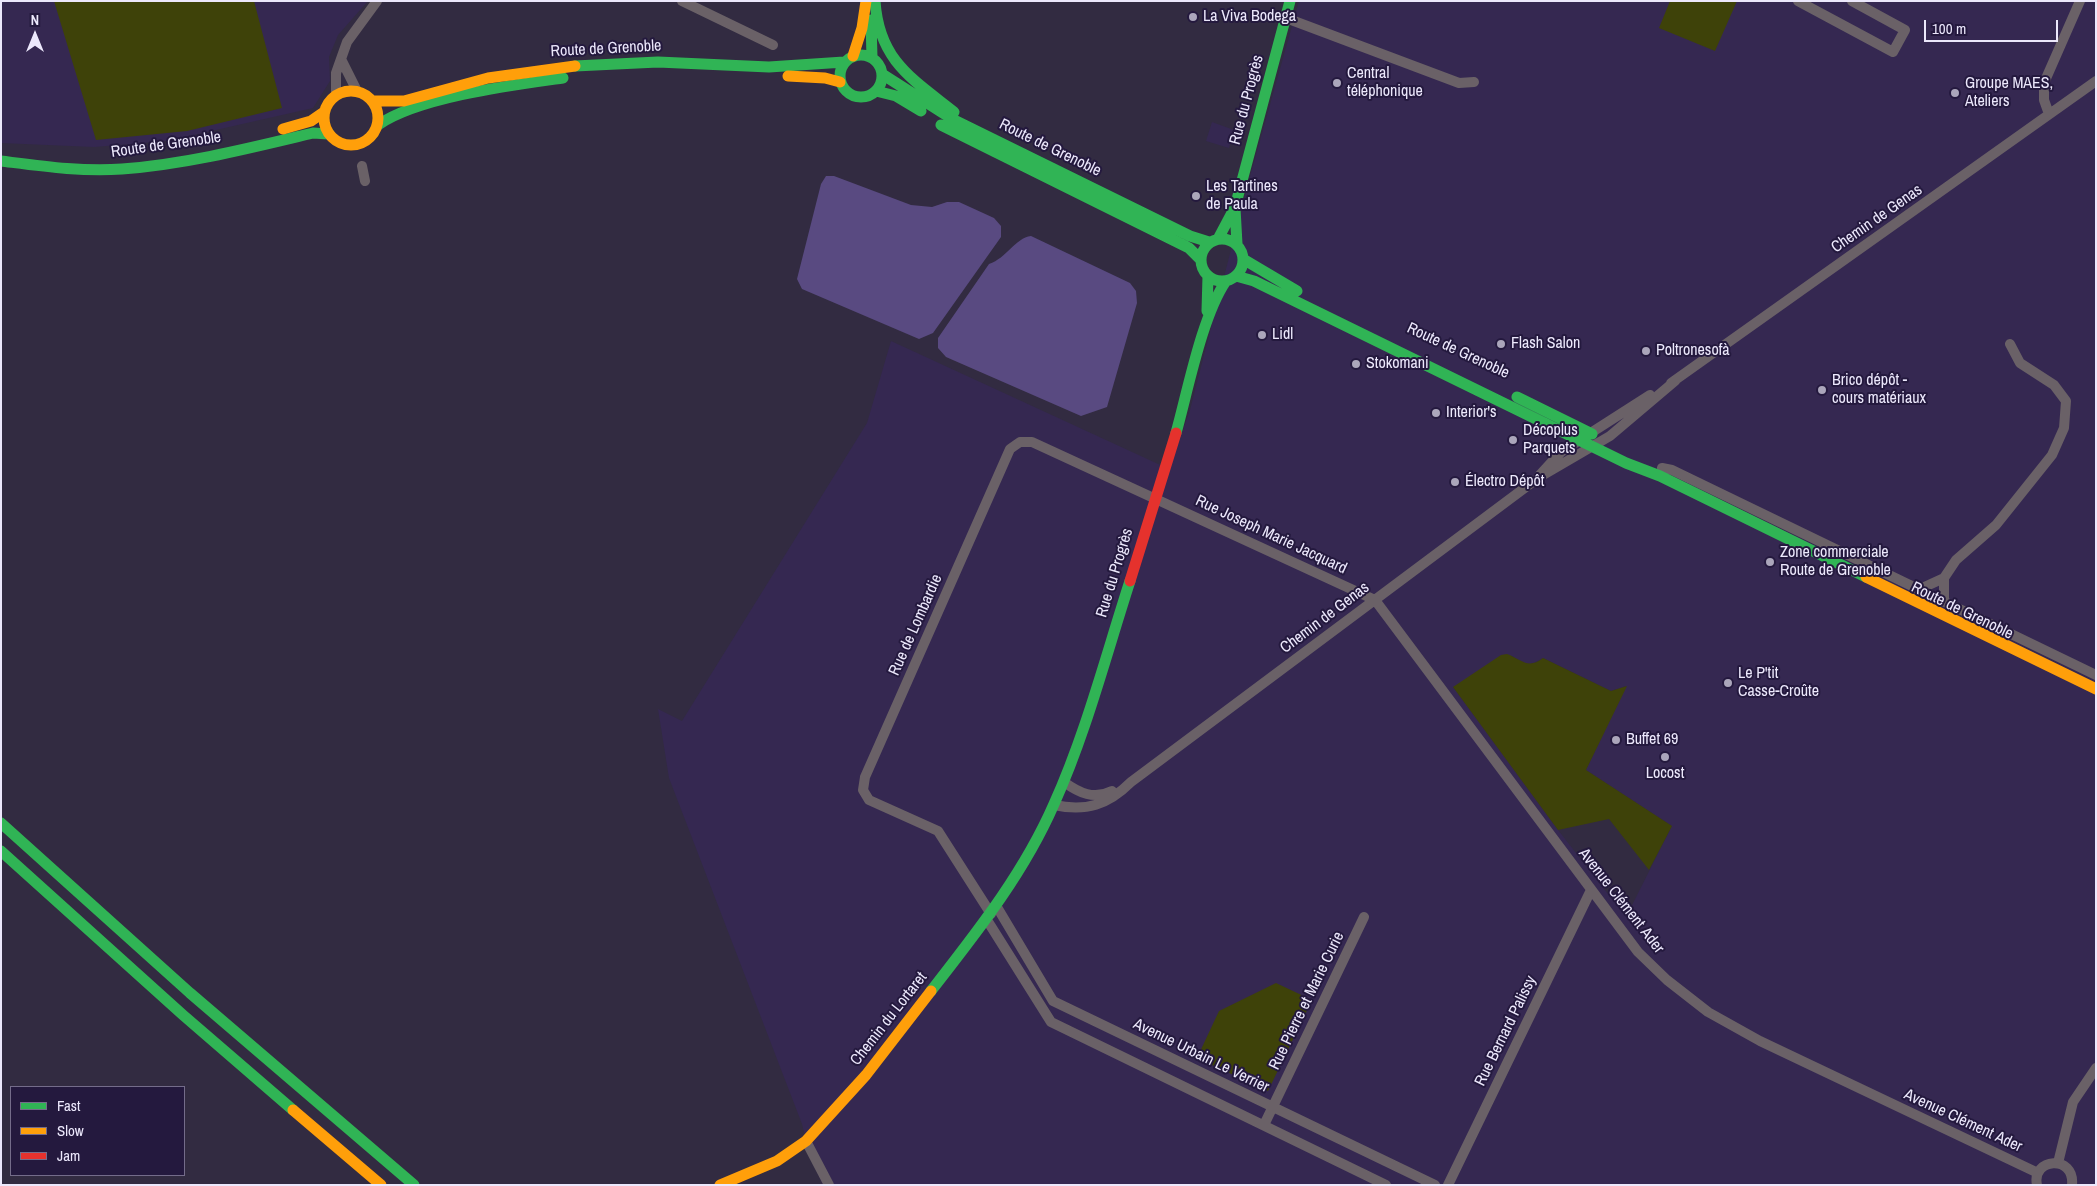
<!DOCTYPE html>
<html>
<head>
<meta charset="utf-8">
<style>
  body { margin:0 }
  #map { position:relative; width:2097px; height:1186px; overflow:hidden; background:#322b41; font-family:"Archivo Narrow",sans-serif }
  canvas { display:block }
  .frame { position:absolute; inset:0; border:2px solid #ece8fc; pointer-events:none }
  .legend { position:absolute; left:10px; top:1086px; width:175px; height:90px; box-sizing:border-box; background:#24193e; border:1px solid #746c8a; margin:0; padding:6px 9px; list-style:none; font-size:15px; color:#ece8fc }
  .legend li { display:flex; align-items:center; gap:10px; height:25px }
  .legend b { width:25px; border:1px solid #746c8a }
  .north { position:absolute; left:10px; top:10px; width:50px; height:50px; -webkit-text-stroke:4px #24193e; paint-order:stroke; rotate:0deg; font-size:14px; font-weight:700; line-height:20px; text-align:center; color:#ece8fc }
  .north::after { content:''; display:block; margin:auto; width:18px; height:22px; background:#ece8fc; clip-path:polygon(50% 0,100% 100%,50% 72%,0 100%) }
  .scale { position:absolute; left:1924px; top:20px; width:134px; height:22px; box-sizing:border-box; border:2px solid #ece8fc; border-top:0; padding-left:6px; font-size:15px; line-height:18px; white-space:nowrap; color:#ece8fc; -webkit-text-stroke:4px #24193e; paint-order:stroke }
</style>
</head>
<body>
<div id="map">
<canvas width="2097" height="1186"></canvas>
<div class="frame"></div>
<ul class="legend">
<li><b style="height:6px;background:#30b455"></b>Fast</li>
<li><b style="height:6px;background:#ff9f0a"></b>Slow</li>
<li><b style="height:6px;background:#e5322d"></b>Jam</li>
</ul>
<div class="north">N</div>
<div class="scale">100 m</div>
</div>
<script>
const context = document.querySelector('canvas').getContext('2d');
context.lineJoin = 'round';
function fillPath(path, color) { context.fillStyle = color; context.fill(path, 'evenodd'); }
function stroke(path, color, width, dash) { context.strokeStyle = color; context.lineWidth = width; context.lineCap = dash ? 'butt' : 'round'; context.setLineDash(dash || []); context.stroke(path); }
function label(font, color, halo, rows, align = 'center') {
  context.font = font + ' "Archivo Narrow",sans-serif'; context.lineWidth = 4; context.setLineDash([]); context.textBaseline = 'middle'; context.strokeStyle = halo; context.fillStyle = color; for (const [text, x, y, turn = 0] of rows) {
    context.save(); context.translate(x, y); context.rotate((+turn || 0) * Math.PI / 180); context.textAlign = isNaN(turn) ? turn : align; if (halo) context.strokeText(text, 0, 0); context.fillText(text, 0, 0); context.restore();
  }
}
const built = new Path2D(`
  M 1,1 L 368,1 L 338,35 L 329,57 L 330,81 L 313,108 L 167,141 L 94,147 L 1,143 Z
  M 1299,1 L 2096,1 L 2096,1185 L 823,1185 L 811,1160 L 802,1124 L 669,778 L 658,709 L 682,721 L 867,423 L 891,341 L 1169,469 L 1190,410 L 1247,187 ZM 1512,656 L 1522,663 L 1530,665 L 1543,658 L 1611,691 L 1626,686 L 1586,770 L 1672,826 L 1626,917 L 1558,830 L 1453,687 Z
  M 1212,122 L 1234,130 L 1229,148 L 1206,141 Z`);
const green = new Path2D(`
  M 54,1 L 254,1 L 282,108 L 187,131 L 96,140 Z
  M 1670,1 L 1737,1 L 1715,51 L 1659,28 Z
  M 1507,654 C 1521,659 1528,670 1543,658 L 1611,691 L 1627,686 L 1586,770 L 1672,826 L 1649,870 L 1609,819 L 1558,830 L 1453,687 L 1501,655 Z
  M 1276,983 L 1312,1000 L 1268,1091 L 1197,1058 L 1219,1011 Z`);
const water = new Path2D(`
  M 826,176 L 834,176 L 911,205 L 932,207 L 947,202 L 959,202 L 994,218 L 1001,226 L 1001,237 L 933,333 L 919,339 L 802,289 L 797,279 L 821,184 Z
  M 1031,236 L 1130,283 L 1136,291 L 1137,303 L 1107,407 L 1081,416 L 946,357 L 938,348 L 938,338 L 989,264 C 1007,258 1015,238 1031,236 Z`);
const street = new Path2D(`
  M 682,1 L 773,45
  M 1798,1 L 1893,52 L 1905,30 L 1852,1
  M 1286,18 L 1459,83 L 1474,82
  M 341,59 L 357,91
  M 336,95 L 336,73 L 347,42 L 377,1
  M 2049,114 L 2044,100 L 2044,83 L 2080,1
  M 362,166 L 365,181
  M 1671,383 L 2096,81
  M 1662,468 L 1672,470 L 2096,675
  M 1539,476 L 1561,452 L 1650,395
  M 1944,578 L 1956,560 L 1996,525 L 2052,455 L 2064,428 L 2066,401 L 2054,385 L 2020,363 L 2010,344
  M 1920,589 L 1944,578 L 1944,601
  M 1064,782 C 1079,793 1094,800 1112,791
  M 1054,805 C 1086,812 1108,805 1131,782 L 1538,478 L 1610,436 L 1675,381
  M 997,907 L 1053,1001 L 1435,1185
  M 991,914 L 938,831 L 869,800 L 863,790 L 865,777 L 1010,449 L 1020,442 L 1032,442 L 1375,600 L 1638,952 L 1667,980 L 1708,1012 L 1760,1041 L 2038,1173
  M 987,920 L 1051,1022 L 1386,1185
  M 1264,1125 L 1364,917
  M 806,1141 L 829,1185
  M 2058,1163 L 2073,1102 L 2096,1068
  M 1448,1185 L 1591,890
  M 2037,1185 C 2031,1158 2075,1154 2072,1185`);
const fast = new Path2D(`
  M 875,1 C 879,60 911,78 954,112
  M 871,20 L 872,58
  M840 76a21 21 0 1 1 42 0a21 21 0 1 1-42 0Z
  M 575,66 L 658,62 L 769,67 L 844,62
  M 882,74 L 954,120 L 1190,236 L 1209,242
  M 876,91 L 896,96 L 921,111
  M 378,125 C 418,97 513,85 563,78
  M 941,125 L 1189,248 L 1200,259
  M 1,161 C 41,166 82,172 122,169 C 187,164 250,148 313,133 L 329,134
  M 1235,208 L 1237,244
  M1201 260a21 21 0 1 1 42 0a21 21 0 1 1-42 0Z
  M 1218,239 L 1235,207 L 1290,1
  M 1243,259 L 1297,291
  M 1236,276 L 1254,281 L 1626,463 L 1660,476 L 1866,577
  M 1207,311 L 1208,276
  M 1517,397 L 1592,434
  M 1176,433 C 1188,390 1202,316 1226,281
  M 1,823 L 190,993 L 414,1185
  M 1,851 L 183,1015 L 293,1110
  M 931,991 C 977,932 1024,873 1054,804 C 1086,733 1106,655 1130,581`);
const slow = new Path2D(`
  M 853,56 L 862,28 L 866,1
  M 788,76 L 825,78 L 840,82
  M324 118a27 27 0 1 1 54 0a27 27 0 1 1-54 0Z
  M 373,101 L 404,101 L 488,78 L 575,66
  M 283,129 L 311,121 L 324,112
  M 1866,577 L 2096,689
  M 293,1110 L 381,1185
  M 720,1185 L 777,1161 L 806,1141 L 866,1075 L 931,991`);
const jam = new Path2D(`
  M 1130,581 L 1176,433`);
const markers = [
  [1193,17,5,"#aba6bb"],
  [1337,83,5,"#aba6bb"],
  [1955,93,5,"#aba6bb"],
  [1196,196,5,"#aba6bb"],
  [1262,335,5,"#aba6bb"],
  [1501,344,5,"#aba6bb"],
  [1646,351,5,"#aba6bb"],
  [1356,364,5,"#aba6bb"],
  [1822,390,5,"#aba6bb"],
  [1436,413,5,"#aba6bb"],
  [1513,440,5,"#aba6bb"],
  [1455,482,5,"#aba6bb"],
  [1770,562,5,"#aba6bb"],
  [1728,683,5,"#aba6bb"],
  [1616,740,5,"#aba6bb"],
  [1665,757,5,"#aba6bb"]
];
const poiNames = [
  ["La Viva Bodega",1203,17],
  ["Central",1347,74],
  ["téléphonique",1347,92],
  ["Groupe MAES,",1965,84],
  ["Ateliers",1965,102],
  ["Les Tartines",1206,187],
  ["de Paula",1206,205],
  ["Lidl",1272,335],
  ["Flash Salon",1511,344],
  ["Poltronesofà",1656,351],
  ["Stokomani",1366,364],
  ["Brico dépôt -",1832,381],
  ["cours matériaux",1832,399],
  ["Interior's",1446,413],
  ["Décoplus",1523,431],
  ["Parquets",1523,449],
  ["Électro Dépôt",1465,482],
  ["Zone commerciale",1780,553],
  ["Route de Grenoble",1780,571],
  ["Le P'tit",1738,674],
  ["Casse-Croûte",1738,692],
  ["Buffet 69",1626,740],
  ["Locost",1665,774,"center"]
];
const streetNames = [
  ["Route de Grenoble",606,49,-3],
  ["Rue du Progrès",1247,100,-75],
  ["Route de Grenoble",166,145,-8],
  ["Route de Grenoble",1050,148,26],
  ["Chemin de Genas",1877,219,-35],
  ["Route de Grenoble",1458,351,25],
  ["Rue Joseph Marie Jacquard",1271,535,25],
  ["Rue du Progrès",1115,573,-73],
  ["Route de Grenoble",1962,611,26],
  ["Chemin de Genas",1325,618,-37],
  ["Rue de Lombardie",916,625,-66],
  ["Avenue Clément Ader",1621,901,52],
  ["Rue Pierre et Marie Curie",1307,1001,-64],
  ["Chemin du Lortaret",889,1019,-52],
  ["Rue Bernard Palissy",1506,1031,-64],
  ["Avenue Urbain Le Verrier",1201,1056,26],
  ["Avenue Clément Ader",1963,1121,25]
];
fillPath(built, '#352851');
fillPath(green, '#3e4209');
fillPath(water, '#594a81');
stroke(street, '#6a6167', 10);
stroke(fast, '#30b455', 11);
stroke(slow, '#ff9f0a', 11);
stroke(jam, '#e5322d', 11);
for (const [x, y, r, color] of markers) { const dot = new Path2D(); dot.arc(x, y, r, 0, 2 * Math.PI); context.fillStyle = color; context.fill(dot); stroke(dot, '#24193e', 2); }
label('16px', '#ece8fc', '#24193e', poiNames, 'left');
label('16px', '#ece8fc', '#24193e', streetNames);
</script>
</body>
</html>
